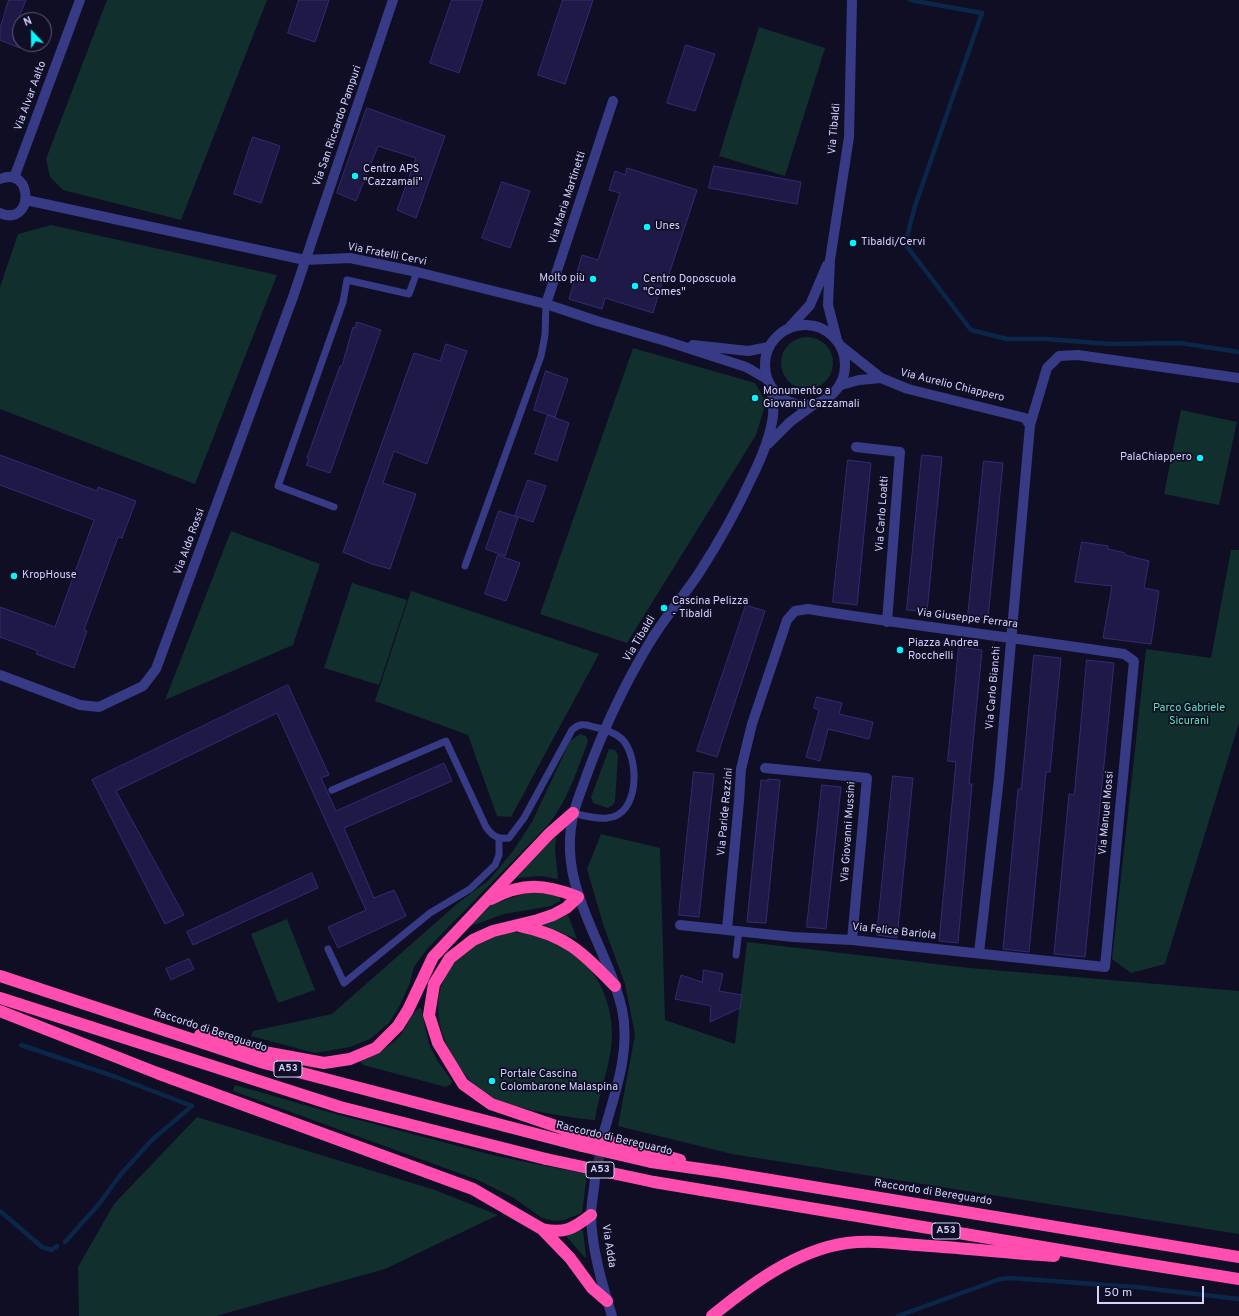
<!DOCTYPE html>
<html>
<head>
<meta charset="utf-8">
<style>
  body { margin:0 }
  #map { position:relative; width:1239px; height:1316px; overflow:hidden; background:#100e25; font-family:Overpass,sans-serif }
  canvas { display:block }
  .north { position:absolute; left:12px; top:12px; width:40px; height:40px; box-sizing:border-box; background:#100e25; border:1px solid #5e5c7c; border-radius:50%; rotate:338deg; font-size:11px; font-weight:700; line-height:16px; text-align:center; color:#d3d2ff }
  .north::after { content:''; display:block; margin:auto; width:14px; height:18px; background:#00f8fd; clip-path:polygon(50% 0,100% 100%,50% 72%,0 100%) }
  .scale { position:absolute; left:1097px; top:1286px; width:107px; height:18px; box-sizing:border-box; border:2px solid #d3d2ff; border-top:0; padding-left:5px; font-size:12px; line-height:14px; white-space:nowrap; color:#d3d2ff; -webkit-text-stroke:3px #100e25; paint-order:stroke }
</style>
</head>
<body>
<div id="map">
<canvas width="1239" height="1316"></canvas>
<div class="north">N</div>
<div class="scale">50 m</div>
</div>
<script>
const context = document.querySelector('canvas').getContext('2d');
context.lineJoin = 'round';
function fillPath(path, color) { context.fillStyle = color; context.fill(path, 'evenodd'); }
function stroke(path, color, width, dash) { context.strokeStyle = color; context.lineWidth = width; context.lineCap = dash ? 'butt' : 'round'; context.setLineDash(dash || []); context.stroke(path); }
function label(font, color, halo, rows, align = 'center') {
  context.font = font + ' Overpass,sans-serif'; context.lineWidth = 3.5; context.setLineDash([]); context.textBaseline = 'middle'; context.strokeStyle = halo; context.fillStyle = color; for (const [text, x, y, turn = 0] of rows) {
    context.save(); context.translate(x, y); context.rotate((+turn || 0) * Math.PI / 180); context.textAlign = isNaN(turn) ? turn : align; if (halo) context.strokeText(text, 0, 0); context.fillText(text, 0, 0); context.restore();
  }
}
const green = new Path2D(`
  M 107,0 L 267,0 L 181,220 L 63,190 L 50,177 L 46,159 Z
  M 759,27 L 825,48 L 785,176 L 719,156 Z
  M 51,225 L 277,275 L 195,484 L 0,409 L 0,287 L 18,234 Z
  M781 363a26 26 0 1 1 52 0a26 26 0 1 1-52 0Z
  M 633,348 L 755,383 L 766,402 L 756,435 L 627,643 L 540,614 Z
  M 1181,410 L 1237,422 L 1219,505 L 1164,494 Z
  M 231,531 L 320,564 L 293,645 L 165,700 Z
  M 1231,550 L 1239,550 L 1239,723 L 1165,964 L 1131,973 L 1112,959 L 1146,649 L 1211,658 Z
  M 352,583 L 407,600 L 379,685 L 324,668 Z
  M 411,591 L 599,654 L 511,817 L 497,816 L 468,735 L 375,701 Z
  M 580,734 L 586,736 L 588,741 C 577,771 568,799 549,824 L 427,949 L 414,967 L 409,985 L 399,1007 L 389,1023 L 370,1039 L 350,1047 L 315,1053 L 251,1036 L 253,1031 L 332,1014 L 458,903 L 489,880 L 513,851 L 532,822 L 570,741 Z
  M 609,749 L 615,750 L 618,755 L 615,801 L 613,805 L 608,808 L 593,803 L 591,797 Z
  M 601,834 L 660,848 L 665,1020 L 735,1044 L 747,942 L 970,968 L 1239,991 L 1239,1234 L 732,1154 L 618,1126 L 635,1035 L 625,984 L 603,924 L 587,869 Z
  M 554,836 L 556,838 L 555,850 L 558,879 L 541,876 L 516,878 Z
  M 532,891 L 542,891 L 560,896 L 560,901 L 551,906 L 504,914 L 468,927 L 490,905 Z
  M 565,914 L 568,915 L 577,939 L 540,924 Z
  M 287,919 L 315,990 L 278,1003 L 251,934 Z
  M 513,932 C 524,933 538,934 549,938 C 589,954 613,994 612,1037 C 611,1065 599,1092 595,1120 C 565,1117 507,1109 483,1092 C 468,1081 456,1064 448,1047 C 421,990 453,942 513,932 Z
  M 421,1008 L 429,1044 L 437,1060 L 452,1081 L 451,1084 L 446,1087 L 363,1065 L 359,1061 C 375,1054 389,1048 401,1035 C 407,1027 412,1010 421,1008 Z
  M 235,1085 L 336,1114 L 496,1156 L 587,1174 L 582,1213 L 564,1220 L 554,1221 L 542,1218 L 514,1198 L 478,1180 L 233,1091 Z
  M 197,1117 L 435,1190 L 498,1215 L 385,1269 L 216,1316 L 79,1316 L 78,1267 L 114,1204 Z
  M 579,1229 L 583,1231 L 586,1256 L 585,1258 L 566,1236 Z`);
const stream = new Path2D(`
  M 910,0 L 982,13 L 915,206 L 905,244 L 971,330 L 1007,339 L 1045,339 L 1111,344 L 1180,343 L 1239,352
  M 21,1045 L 116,1077 L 192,1106 L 153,1139 L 121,1174 L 99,1204 L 65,1242
  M 0,1211 L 42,1247 L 52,1250 L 57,1246
  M 898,1316 L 1000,1279 L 1011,1278 L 1136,1287 L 1239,1299`);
const building = new Path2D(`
  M 9,0 L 26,0 L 14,30 L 20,33 L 20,48 L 0,40 L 0,29 Z
  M 299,0 L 329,0 L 315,42 L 288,33 Z
  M 452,0 L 483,0 L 459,73 L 430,63 Z
  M 563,0 L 593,0 L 565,84 L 538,75 Z
  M 686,45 L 715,54 L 695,111 L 667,103 Z
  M 367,108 L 445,136 L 416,218 L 397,210 L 416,158 L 378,146 L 356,201 L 337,193 Z
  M 253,137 L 280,146 L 261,203 L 234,194 Z
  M 714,166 L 801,182 L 797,204 L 709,188 Z
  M 627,168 L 697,190 L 667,280 L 663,279 L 653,313 L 605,298 L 602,309 L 569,299 L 582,255 L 598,260 L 620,193 L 609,190 L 615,171 L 625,175 Z
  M 502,182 L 530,191 L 510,248 L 482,238 Z
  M 357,322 L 381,330 L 330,473 L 306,465 L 309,459 L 307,458 L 340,366 L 342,366 L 353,327 L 355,328 Z
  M 446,344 L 467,351 L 427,464 L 394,451 L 383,483 L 416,494 L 390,569 L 372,564 L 343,552 L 414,353 L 440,361 Z
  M 546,371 L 568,379 L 555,417 L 534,410 Z
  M 548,415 L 569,423 L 557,461 L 535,454 Z
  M 0,455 L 97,491 L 98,487 L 136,501 L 122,538 L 118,537 L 84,630 L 87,631 L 74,668 L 36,654 L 38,651 L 0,637 L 0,607 L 55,627 L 94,520 L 0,485 Z
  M 922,455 L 942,457 L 927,612 L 907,610 Z
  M 848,460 L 871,463 L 857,605 L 833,602 Z
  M 984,461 L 1003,463 L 988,618 L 968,616 Z
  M 528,480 L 546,486 L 533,522 L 515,516 Z
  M 499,511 L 518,517 L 505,556 L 486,549 Z
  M 1082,542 L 1108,546 L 1108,549 L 1125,553 L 1125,555 L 1149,561 L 1144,588 L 1159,591 L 1151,644 L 1103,638 L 1112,586 L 1075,582 Z
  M 498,555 L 520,563 L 506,601 L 485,594 Z
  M 746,605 L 765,611 L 717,757 L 697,751 Z
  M 959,647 L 982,650 L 969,784 L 972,784 L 958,943 L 939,941 L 956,762 L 948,761 Z
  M 1034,655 L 1061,658 L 1050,772 L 1046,772 L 1029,952 L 1003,949 L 1018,789 L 1021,789 Z
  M 1087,660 L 1114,663 L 1085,957 L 1054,954 L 1069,794 L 1074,795 Z
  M 288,685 L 329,775 L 321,778 L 336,811 L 444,763 L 452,781 L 344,828 L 374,898 L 394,890 L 406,916 L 338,948 L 328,927 L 366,910 L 277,713 L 116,791 L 184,915 L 165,924 L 92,780 Z
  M 817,697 L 842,703 L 839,714 L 873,722 L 869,739 L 828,729 L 820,761 L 806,757 L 819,710 L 814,708 Z
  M 694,772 L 714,774 L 699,917 L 679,915 Z
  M 893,776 L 913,778 L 897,938 L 877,935 Z
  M 768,779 L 780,780 L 766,923 L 747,922 L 761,780 L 768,781 Z
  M 822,785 L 841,787 L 826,929 L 807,927 Z
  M 312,873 L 318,888 L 193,945 L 187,932 Z
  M 189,959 L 194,969 L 171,980 L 166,969 Z
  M 704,970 L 723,974 L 719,991 L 742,995 L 740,1008 L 710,1022 L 711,1006 L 675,999 L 681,975 L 702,982 Z`);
const tertiaryTunnel = new Path2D(`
  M 595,1177 L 602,1144`);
const service = new Path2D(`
  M 334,507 L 278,486 L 343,302 L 347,280 L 409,294 L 417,272
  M 465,566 L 541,356 L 545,335 L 546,304
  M 332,790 L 446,741 L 486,827 C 493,837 498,839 509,838 L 524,818 L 572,730 C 579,723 585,724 594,727 C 605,729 614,732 622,739 C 640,758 640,816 607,818 C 596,819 584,816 573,813
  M 328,949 L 344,983 L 430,913 L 470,889 L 495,865 L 499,855 L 499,839
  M 736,955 L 739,930`);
const minor = new Path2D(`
  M 14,178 L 80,0
  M 0,179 C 34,165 34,228 0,213
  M 26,200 L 305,260 L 350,258 L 417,272 L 546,304 L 597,321 L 669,342 L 746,367 L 767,379
  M 546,304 L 613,101
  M 693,345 L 748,351 L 769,347
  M 842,347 L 881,378
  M 841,385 L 859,380 L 881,378 L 908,389 L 1025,418 L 1030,425
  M 856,447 L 900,452 L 887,622
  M 0,675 L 80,705 L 99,707 L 143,686 L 156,669 L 293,297 L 393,0
  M 765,768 L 867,778 L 852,940
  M 680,925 L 793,937 L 852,940 L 1105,967 L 1134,661 L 1124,654 C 1019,638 913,626 808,609 L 795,611 L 787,620 L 752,724 L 741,769 L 739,801 L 727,929
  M 979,953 L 999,778 L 1030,425 L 1047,368 L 1059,356 L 1078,355 L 1239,378`);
const tertiary = new Path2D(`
  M765 365a40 40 0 1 1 80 0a40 40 0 1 1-80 0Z
  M 788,329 L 810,305 L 827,265
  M 837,340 L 828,305 L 830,260 L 849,137 L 852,0
  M 768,444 L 790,422 L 813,405
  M 604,1132 C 615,1092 631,1051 622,1009 C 606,941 555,886 574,812 C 577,800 582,789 586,777 C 603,730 624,685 650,642 C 664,618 684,596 699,573 C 719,542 737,510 752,477 C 762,457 770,438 773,416 C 774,407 772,397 772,388
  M 595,1179 C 594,1191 591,1204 591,1216 C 592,1250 602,1284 612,1316`);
const motorway = new Path2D(`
  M 491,899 C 523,882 545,884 578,897 L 566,908 L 553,915 L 538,920 L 493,931 L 473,940 L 450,958 L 434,984 L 429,1015 L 438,1043 L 463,1084 L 491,1104 L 585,1136
  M 520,926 C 566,935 583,953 615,986
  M 0,976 L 264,1063 L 582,1146
  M 0,998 L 340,1107 L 546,1159
  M 0,1011 L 157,1073 L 473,1189 L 542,1229 L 570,1258 L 592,1288 L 607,1301
  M 200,1035 L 264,1052 L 324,1063 L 350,1059 L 376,1048 L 398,1026 L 408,1010 L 433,957 L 549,834 L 573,813
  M 652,1152 L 680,1160
  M 651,1162 L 722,1172 L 1239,1257
  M 654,1182 L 1126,1261 L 1239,1279
  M 542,1229 C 564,1234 573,1229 591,1215
  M 712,1316 C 750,1285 796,1250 847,1243 C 870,1240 894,1243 917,1245 C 963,1248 1008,1253 1054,1256`);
const motorwayBridge = new Path2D(`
  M 585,1136 L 652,1152
  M 582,1146 L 651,1162
  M 546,1159 L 654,1182`);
const markers = [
  [355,176,4,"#00f8fd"],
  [647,227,4,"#00f8fd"],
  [853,243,4,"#00f8fd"],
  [593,279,4,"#00f8fd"],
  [635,286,4,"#00f8fd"],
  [755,398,4,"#00f8fd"],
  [1200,458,4,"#00f8fd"],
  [14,576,4,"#00f8fd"],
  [664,608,4,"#00f8fd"],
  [900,650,4,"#00f8fd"],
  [492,1081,4,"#00f8fd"]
];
const shields = [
  [288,1069,28],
  [600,1170,28],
  [946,1231,28]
];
const shieldNames = [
  ["A53",288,1069],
  ["A53",600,1170],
  ["A53",946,1231]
];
const streetNames = [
  ["Via Alvar Aalto",31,96,-70],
  ["Via San Riccardo Pampuri",338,126,-71],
  ["Via Tibaldi",835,129,-85],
  ["Via Maria Martinetti",568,198,-72],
  ["Via Fratelli Cervi",387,255,11],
  ["Via Aurelio Chiappero",952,386,14],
  ["Via Carlo Loatti",883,514,-86],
  ["Via Aldo Rossi",190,542,-70],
  ["Via Giuseppe Ferrara",967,619,7],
  ["Via Tibaldi",640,639,-59],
  ["Via Carlo Bianchi",994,688,-85],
  ["Via Paride Razzini",726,812,-85],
  ["Via Manuel Mossi",1107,813,-85],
  ["Via Giovanni Mussini",849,832,-86],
  ["Via Felice Bariola",894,932,6],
  ["Raccordo di Bereguardo",210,1031,18],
  ["Raccordo di Bereguardo",614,1139,13],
  ["Raccordo di Bereguardo",933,1193,9],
  ["Via Adda",608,1246,81]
];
const poiNames = [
  ["Centro APS",363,170],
  ["\"Cazzamali\"",363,183],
  ["Unes",655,227],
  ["Tibaldi/Cervi",861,243],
  ["Molto più",585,279,"right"],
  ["Centro Doposcuola",643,280],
  ["\"Comes\"",643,293],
  ["Monumento a",763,392],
  ["Giovanni Cazzamali",763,405],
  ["PalaChiappero",1192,458,"right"],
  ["KropHouse",22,576],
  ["Cascina Pelizza",672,602],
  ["- Tibaldi",672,615],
  ["Piazza Andrea",908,644],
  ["Rocchelli",908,657],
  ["Portale Cascina",500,1075],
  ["Colombarone Malaspina",500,1088]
];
const parkNames = [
  ["Parco Gabriele",1189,709],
  ["Sicurani",1189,722]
];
fillPath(green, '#112f2c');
stroke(stream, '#0a2648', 4.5);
fillPath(building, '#1f1947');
stroke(building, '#332b73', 1);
stroke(tertiaryTunnel, '#2d2b46', 10, [10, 5]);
stroke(service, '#373b85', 7);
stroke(minor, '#373b85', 10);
stroke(tertiary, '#373b85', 10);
stroke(motorway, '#ff4db0', 12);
stroke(motorwayBridge, '#ff4db0', 12);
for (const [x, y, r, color] of markers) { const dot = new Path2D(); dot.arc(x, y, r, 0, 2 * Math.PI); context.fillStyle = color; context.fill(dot); stroke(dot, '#100e25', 1.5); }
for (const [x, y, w] of shields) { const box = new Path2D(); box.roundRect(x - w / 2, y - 8, w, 16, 3); context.fillStyle = '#100e25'; context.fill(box); stroke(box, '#d3d2ff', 1); }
label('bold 10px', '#d3d2ff', null, shieldNames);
label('11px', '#d3d2ff', '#100e25', streetNames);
label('11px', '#d3d2ff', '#100e25', poiNames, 'left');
label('11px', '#5ae3b6', '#100e25', parkNames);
</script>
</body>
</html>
